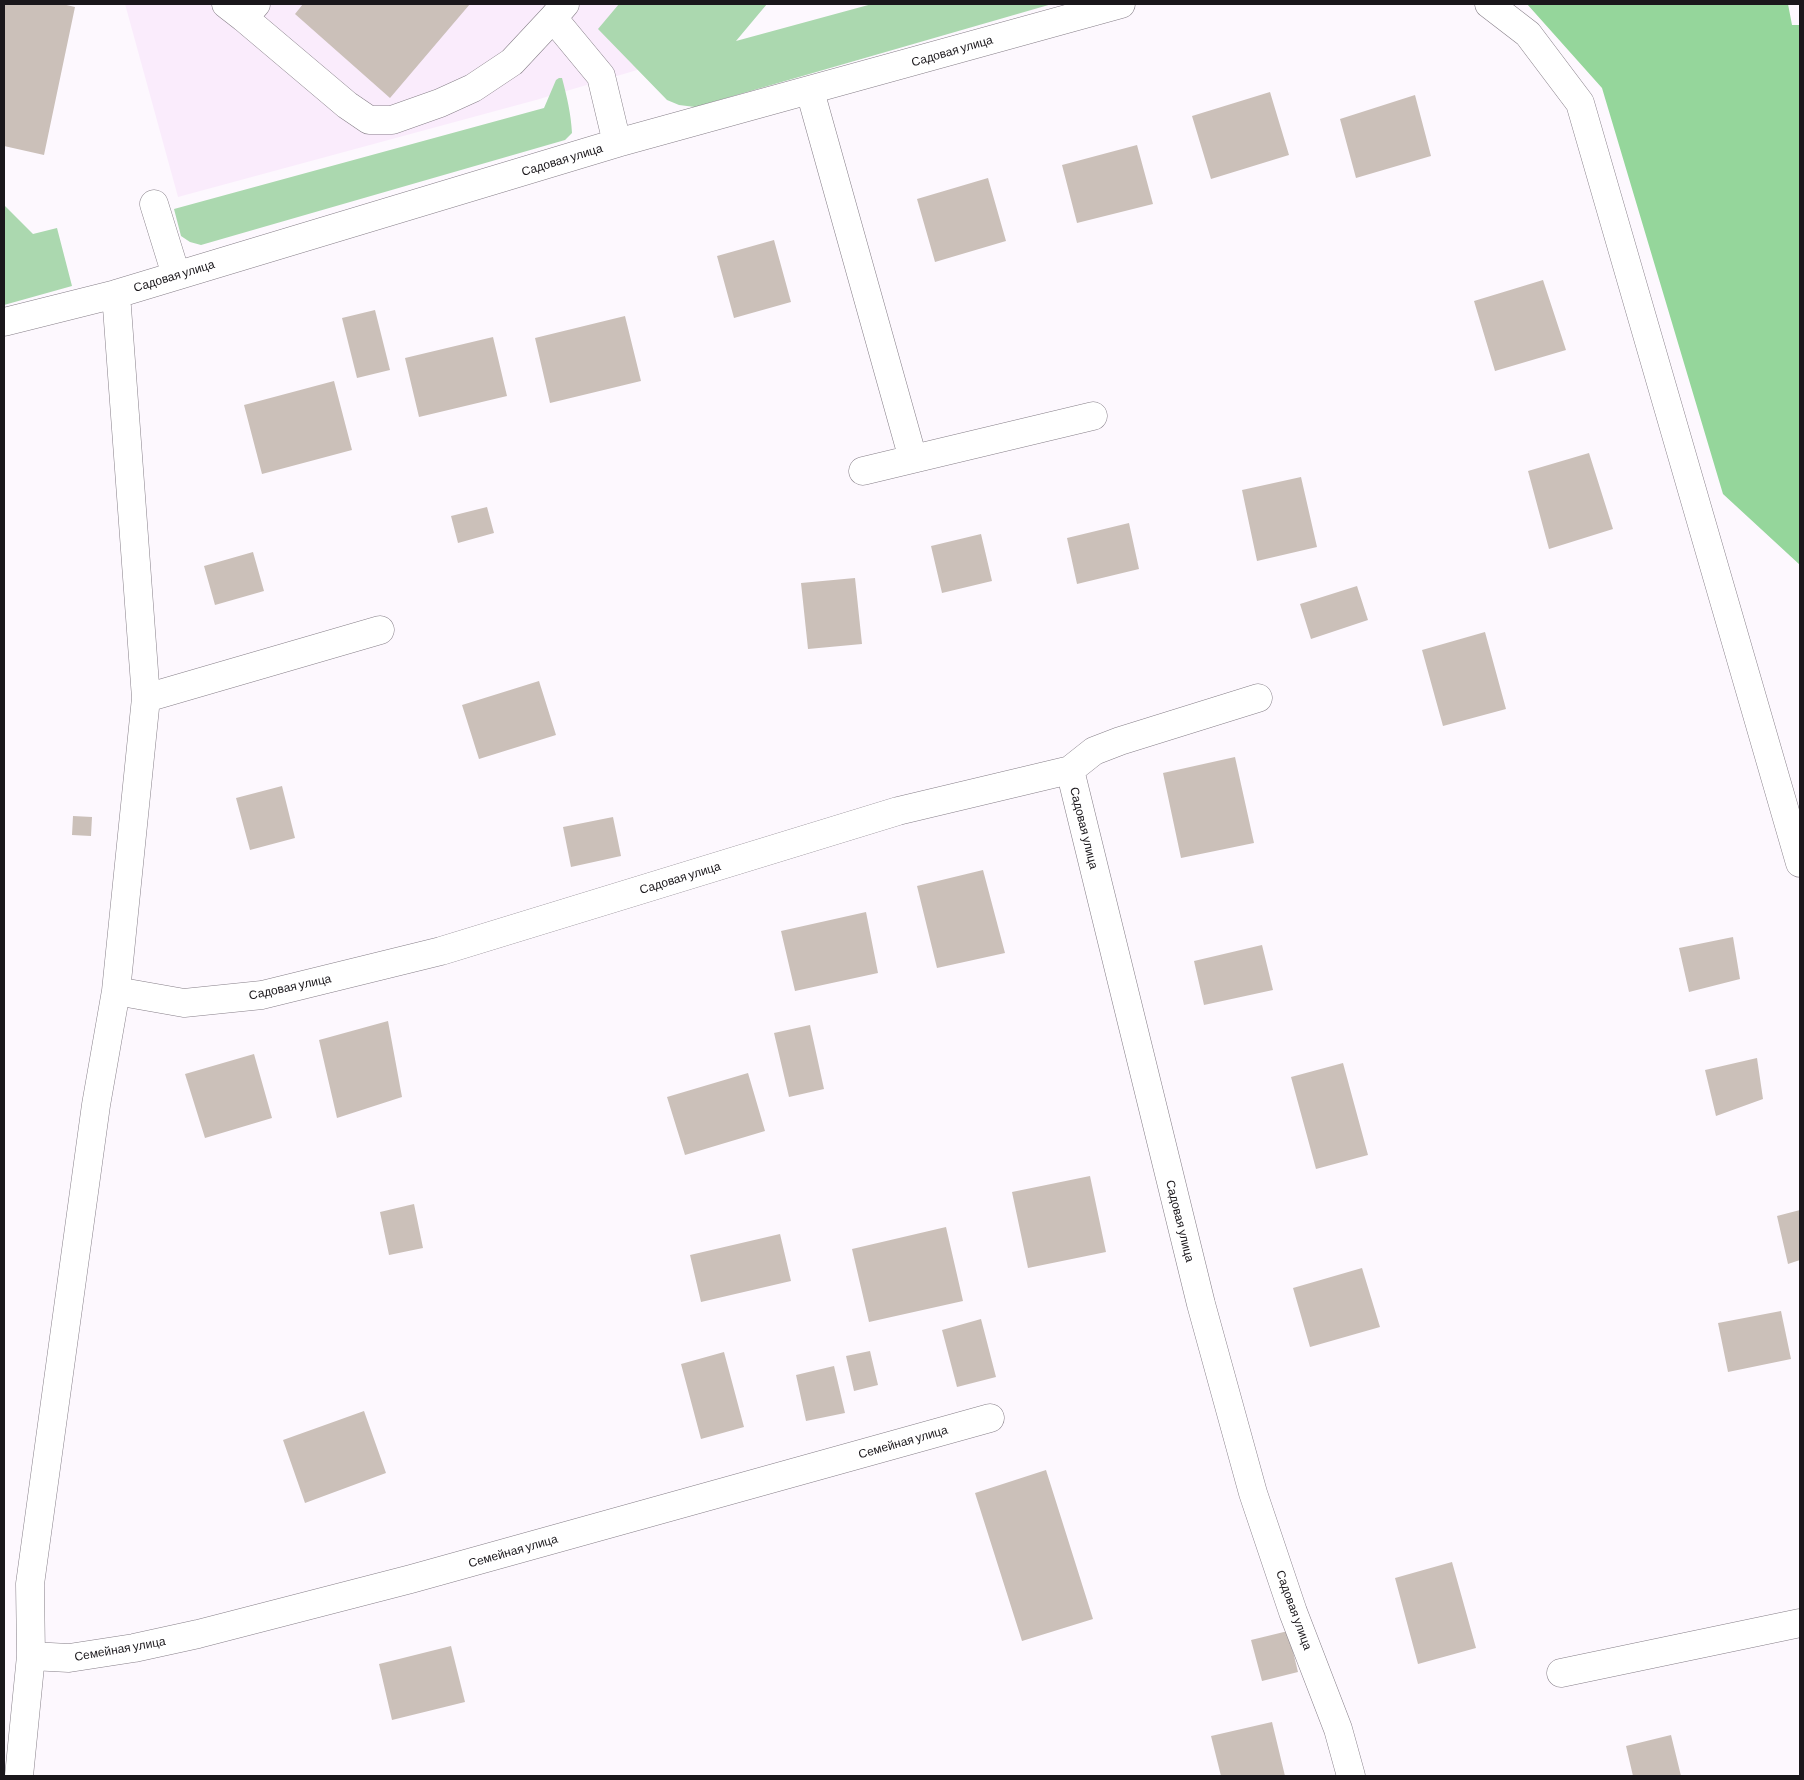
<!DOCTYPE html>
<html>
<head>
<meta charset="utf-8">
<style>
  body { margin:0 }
  #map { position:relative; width:1804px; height:1780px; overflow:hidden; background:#fdf8fe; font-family:Barlow,sans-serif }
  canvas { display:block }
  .frame { position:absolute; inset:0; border:5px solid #1a171b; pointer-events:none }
</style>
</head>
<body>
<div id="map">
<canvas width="1804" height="1780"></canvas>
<div class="frame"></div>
</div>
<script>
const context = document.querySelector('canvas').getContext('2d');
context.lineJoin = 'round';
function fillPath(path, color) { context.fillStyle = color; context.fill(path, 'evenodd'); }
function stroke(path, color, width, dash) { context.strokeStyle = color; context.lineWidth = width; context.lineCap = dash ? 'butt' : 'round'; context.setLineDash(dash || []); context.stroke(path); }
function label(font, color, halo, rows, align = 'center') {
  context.font = font + ' Barlow,sans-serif'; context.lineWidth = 4.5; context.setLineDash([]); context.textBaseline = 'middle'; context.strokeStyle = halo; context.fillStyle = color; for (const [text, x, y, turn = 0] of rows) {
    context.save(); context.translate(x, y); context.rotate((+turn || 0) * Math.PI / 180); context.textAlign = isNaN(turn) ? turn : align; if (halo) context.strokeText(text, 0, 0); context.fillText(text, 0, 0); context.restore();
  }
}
const built = new Path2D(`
  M 125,4 L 767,4 L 735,41 L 536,100 L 178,197 Z`);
const green = new Path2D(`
  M 619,4 L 767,4 L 736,41 L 872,4 L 1052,4 L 695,107 L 679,105 L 667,100 L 598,29 Z
  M 559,78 L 562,78 C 567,97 571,114 572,133 L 565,140 L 201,245 L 190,242 L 181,236 L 174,209 L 544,108 L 556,80 Z
  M 4,205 L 33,234 L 57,228 L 72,286 L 4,305 Z`);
const forest = new Path2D(`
  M 1527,4 L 1788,4 L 1792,25 L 1800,25 L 1800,565 L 1723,494 L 1602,88 Z`);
const building = new Path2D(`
  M 4,4 L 62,4 L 75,7 L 44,155 L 4,146 Z
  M 303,4 L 470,4 L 390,98 L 295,14 Z
  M 1270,92 L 1289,155 L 1211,179 L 1192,116 Z
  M 1415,95 L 1431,156 L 1356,178 L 1340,119 Z
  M 1137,145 L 1153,204 L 1077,223 L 1062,165 Z
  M 988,178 L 1006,241 L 935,262 L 917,199 Z
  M 774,240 L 791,302 L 734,318 L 717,256 Z
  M 1543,280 L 1566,350 L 1495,371 L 1474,301 Z
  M 375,310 L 390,370 L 357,378 L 342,318 Z
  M 625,316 L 641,381 L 550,403 L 535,338 Z
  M 493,337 L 507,396 L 419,417 L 405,358 Z
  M 334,381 L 352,450 L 262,474 L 244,405 Z
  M 1589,453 L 1613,529 L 1549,549 L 1528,471 Z
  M 1301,477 L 1317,547 L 1257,561 L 1242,490 Z
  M 487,507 L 494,533 L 458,543 L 451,516 Z
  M 1129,523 L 1139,569 L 1077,584 L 1067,538 Z
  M 981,534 L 992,581 L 942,593 L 931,546 Z
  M 253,552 L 264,591 L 215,605 L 204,566 Z
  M 855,578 L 862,644 L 808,649 L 801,583 Z
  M 1357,586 L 1368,620 L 1311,639 L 1300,604 Z
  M 1485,632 L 1506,709 L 1443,726 L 1422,650 Z
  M 539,681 L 556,735 L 479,759 L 462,705 Z
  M 1235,757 L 1254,843 L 1181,858 L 1163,773 Z
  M 282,786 L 295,838 L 250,850 L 236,798 Z
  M 73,816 L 92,817 L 91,836 L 72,835 Z
  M 613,817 L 621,856 L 571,867 L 563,827 Z
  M 983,870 L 1005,953 L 937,968 L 917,886 Z
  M 866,912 L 878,973 L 795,991 L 781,931 Z
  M 1733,937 L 1740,979 L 1689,992 L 1679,948 Z
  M 1262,945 L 1273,990 L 1204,1005 L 1194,961 Z
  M 388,1021 L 402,1097 L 337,1118 L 319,1040 Z
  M 810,1025 L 824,1089 L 789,1097 L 774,1033 Z
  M 254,1054 L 272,1118 L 205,1138 L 185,1074 Z
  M 1757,1058 L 1763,1099 L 1716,1116 L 1705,1070 Z
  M 1343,1063 L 1368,1155 L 1316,1169 L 1291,1077 Z
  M 748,1073 L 765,1131 L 685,1155 L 667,1097 Z
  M 1090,1176 L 1106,1252 L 1028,1268 L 1012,1192 Z
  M 414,1204 L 423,1248 L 389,1255 L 380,1212 Z
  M 1800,1210 L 1800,1260 L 1788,1264 L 1777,1216 Z
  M 946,1227 L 963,1301 L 869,1322 L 852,1249 Z
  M 780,1234 L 791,1281 L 701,1302 L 690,1255 Z
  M 1362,1268 L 1380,1327 L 1310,1347 L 1293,1288 Z
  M 1781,1311 L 1791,1359 L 1728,1372 L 1718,1323 Z
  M 981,1319 L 996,1377 L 957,1387 L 942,1330 Z
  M 870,1351 L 878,1385 L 854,1391 L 846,1356 Z
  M 724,1352 L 744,1427 L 701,1439 L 681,1364 Z
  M 834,1366 L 845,1413 L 806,1421 L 796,1375 Z
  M 364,1411 L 386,1473 L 305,1503 L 283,1440 Z
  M 1046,1470 L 1093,1619 L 1022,1641 L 975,1493 Z
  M 1452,1562 L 1476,1648 L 1418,1664 L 1395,1578 Z
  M 1288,1631 L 1298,1672 L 1262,1681 L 1251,1640 Z
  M 451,1646 L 465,1702 L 392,1720 L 379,1664 Z
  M 1272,1722 L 1285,1776 L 1221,1776 L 1211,1736 Z
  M 1671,1735 L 1681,1776 L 1633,1776 L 1626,1746 Z`);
const minor = new Path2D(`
  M 226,4 L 244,18
  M 256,4 L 244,18 L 347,105 L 369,120 L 392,120 L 440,103 L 473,88 L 512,62 L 553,18
  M 565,4 L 553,18 L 601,76 L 617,143
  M 1489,4 L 1528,34 L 1580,103 L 1800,863
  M 810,91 L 913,459 L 1093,416
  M 154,204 L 176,275
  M 4,322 L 116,294 L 617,143 L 1121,4
  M 863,471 L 913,459
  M 146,698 L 380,630
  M 1070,770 L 1201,1304 L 1253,1493 L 1293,1612 L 1338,1729 L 1351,1776
  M 116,991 L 184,1003 L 262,995 L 441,951 L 898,811 L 1070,770 L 1094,751 L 1120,741 L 1258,698
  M 31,1656 L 69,1658 L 134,1648 L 198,1634 L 411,1579 L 990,1418
  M 1561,1673 L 1800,1623
  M 19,1776 L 31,1656 L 30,1584 L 96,1105 L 116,991 L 146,698 L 116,294`);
const streetNames = [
  ["Садовая улица",952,51,-16],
  ["Садовая улица",562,160,-17],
  ["Садовая улица",174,276,-17],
  ["Садовая улица",1084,828,76],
  ["Садовая улица",680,878,-17],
  ["Садовая улица",290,987,-12],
  ["Садовая улица",1180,1221,76],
  ["Семейная улица",903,1442,-16],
  ["Семейная улица",513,1551,-16],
  ["Садовая улица",1294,1610,70],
  ["Семейная улица",120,1649,-10]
];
fillPath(built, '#faecfc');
fillPath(green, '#abd8af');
fillPath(forest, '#95d69b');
fillPath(building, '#cbc0b9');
stroke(minor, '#867f88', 29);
stroke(minor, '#fff', 28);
label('12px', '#1a171b', '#fff', streetNames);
</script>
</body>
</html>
